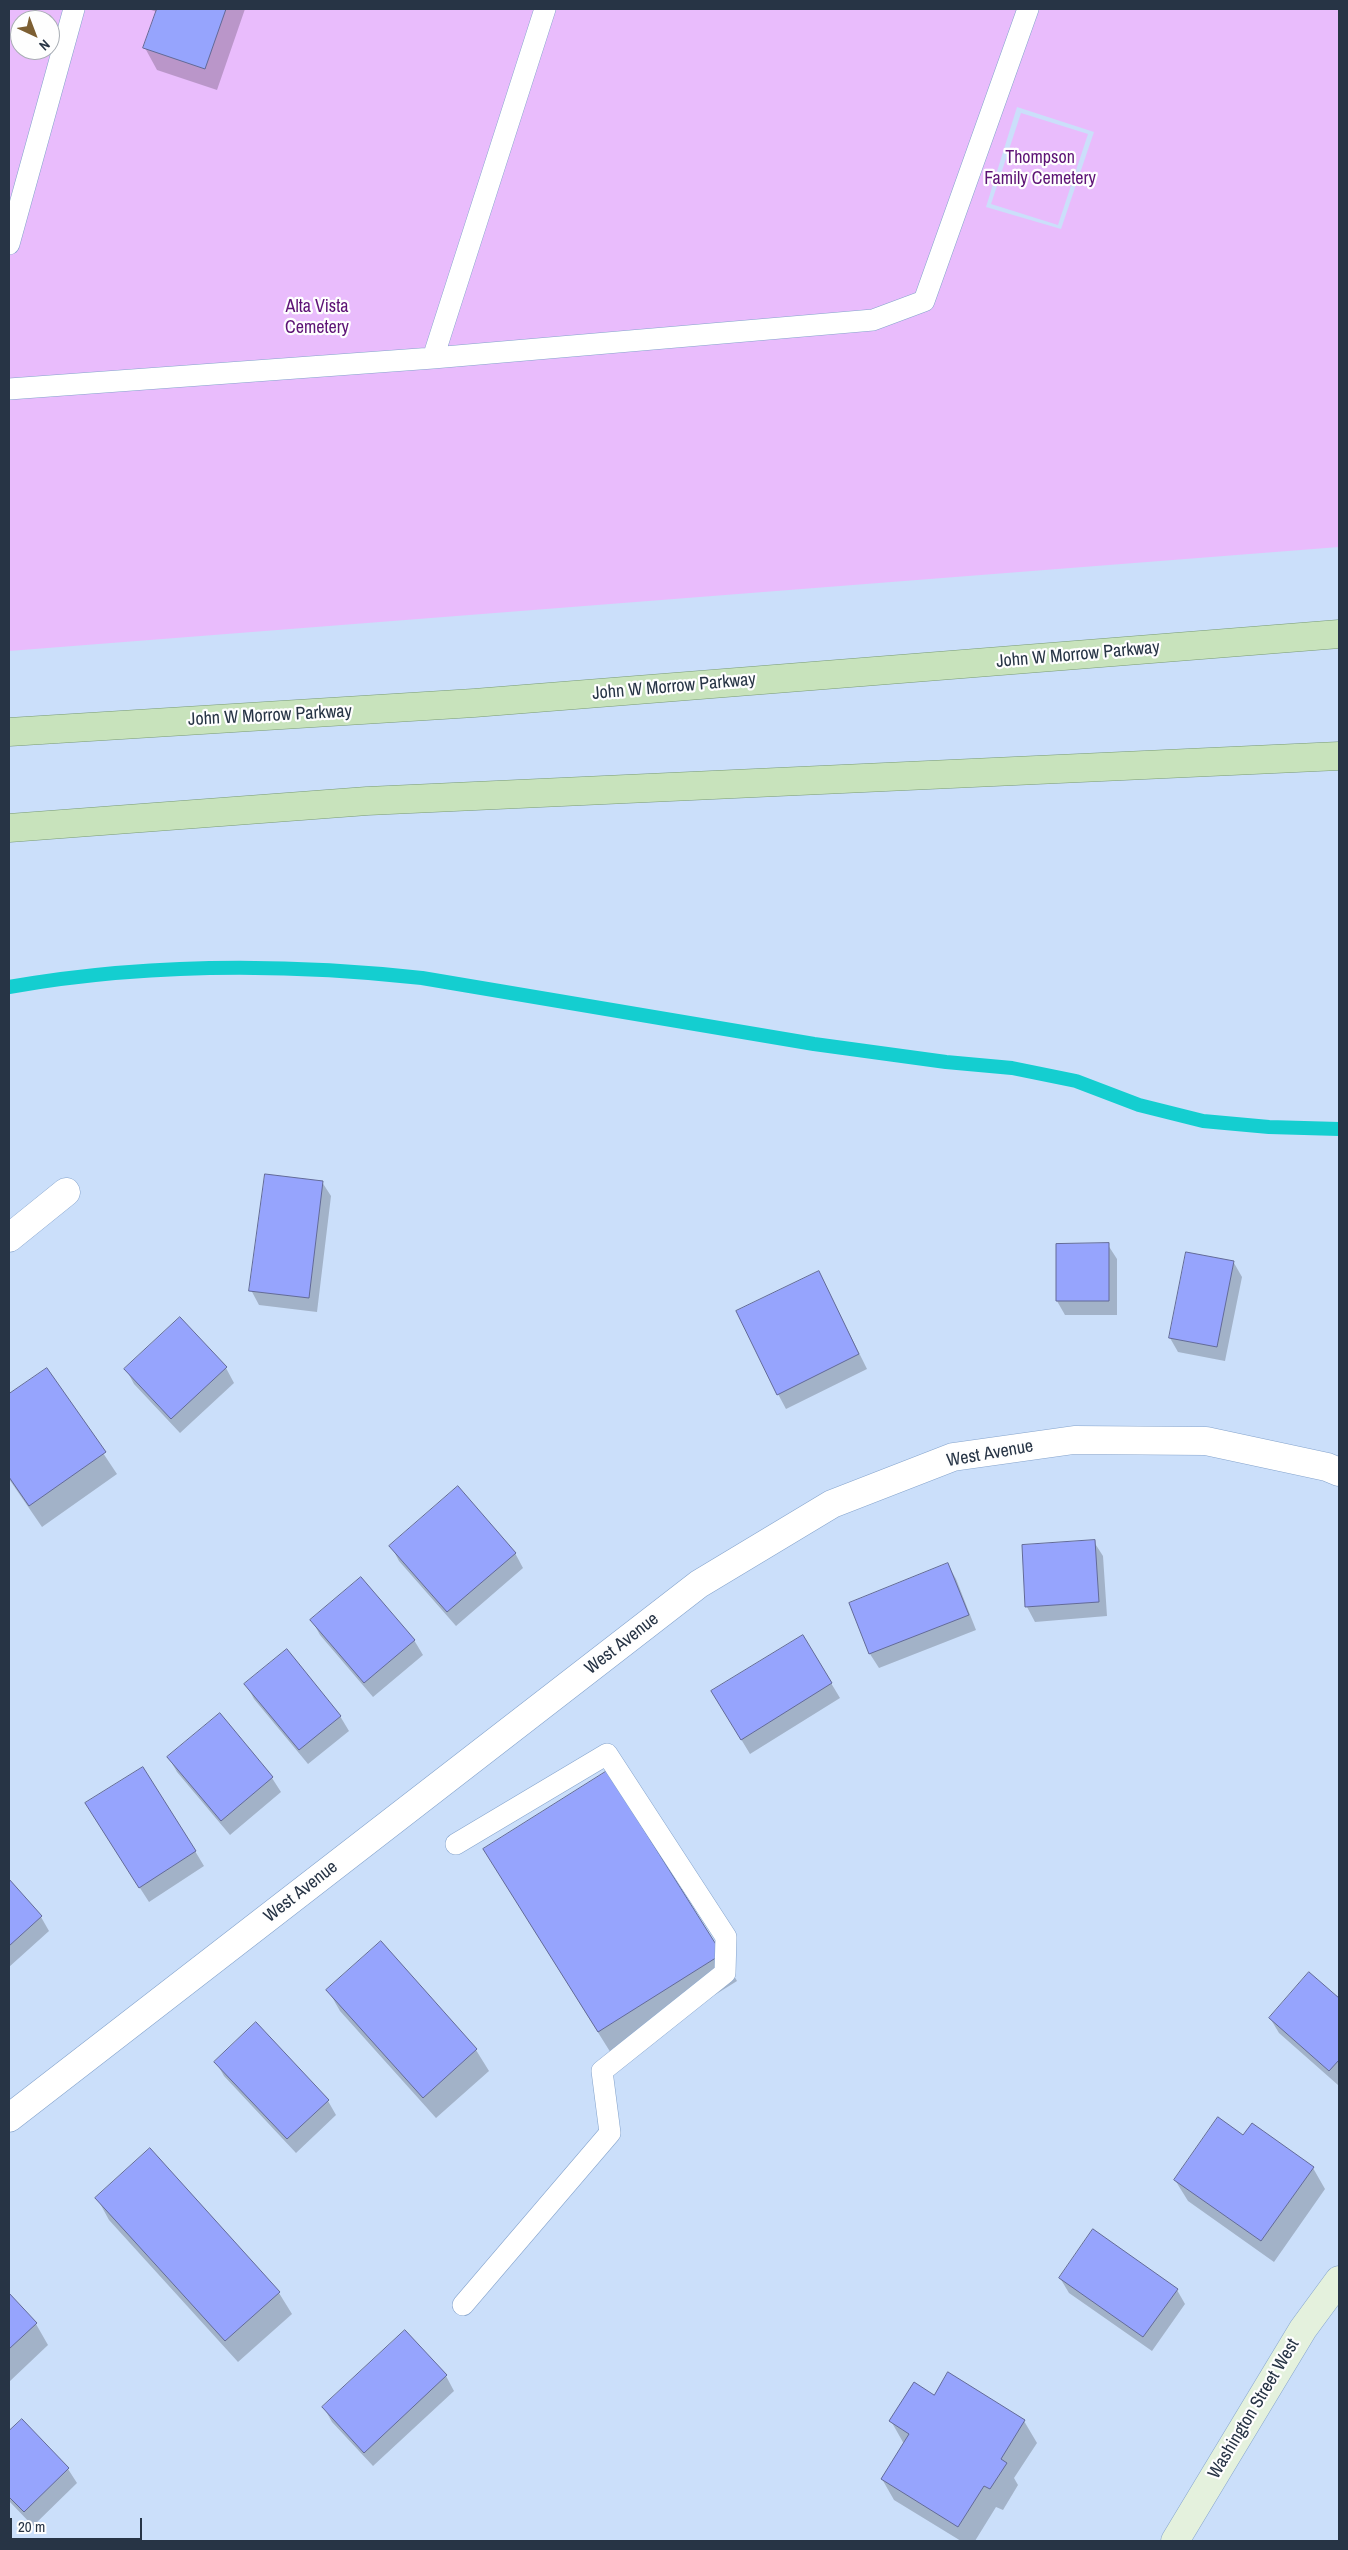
<!DOCTYPE html>
<html>
<head>
<meta charset="utf-8">
<style>
  body { margin:0 }
  #map { position:relative; width:1348px; height:2550px; overflow:hidden; background:#cbdffa; font-family:"Archivo Narrow",sans-serif }
  canvas { display:block }
  .frame { position:absolute; inset:0; border:10px solid #273445; pointer-events:none }
  .north { position:absolute; left:10px; top:10px; width:50px; height:50px; box-sizing:border-box; background:#fefefe; border:1px solid #a8adb4; border-radius:50%; rotate:137deg; font-size:14px; font-weight:700; line-height:20px; text-align:center; color:#273445 }
  .north::after { content:''; display:block; margin:auto; width:18px; height:22px; background:#7d5f33; clip-path:polygon(50% 0,100% 100%,50% 72%,0 100%) }
  .scale { position:absolute; left:10px; top:2518px; width:132px; height:22px; box-sizing:border-box; border:2px solid #273445; border-top:0; padding-left:6px; font-size:15px; line-height:18px; white-space:nowrap; color:#273445; -webkit-text-stroke:4px #fefefe; paint-order:stroke }
</style>
</head>
<body>
<div id="map">
<canvas width="1348" height="2550"></canvas>
<div class="frame"></div>
<div class="north">N</div>
<div class="scale">20 m</div>
</div>
<script>
const context = document.querySelector('canvas').getContext('2d');
context.lineJoin = 'round';
function fillPath(path, color) { context.fillStyle = color; context.fill(path, 'evenodd'); }
function stroke(path, color, width, dash) { context.strokeStyle = color; context.lineWidth = width; context.lineCap = dash ? 'butt' : 'round'; context.setLineDash(dash || []); context.stroke(path); }
function label(font, color, halo, rows, align = 'center') {
  context.font = font + ' "Archivo Narrow",sans-serif'; context.lineWidth = 4.5; context.setLineDash([]); context.textBaseline = 'middle'; context.strokeStyle = halo; context.fillStyle = color; for (const [text, x, y, turn = 0] of rows) {
    context.save(); context.translate(x, y); context.rotate((+turn || 0) * Math.PI / 180); context.textAlign = isNaN(turn) ? turn : align; if (halo) context.strokeText(text, 0, 0); context.fillText(text, 0, 0); context.restore();
  }
}
const green = new Path2D(`
  M 9,9 L 1339,9 L 1339,547 L 9,651 ZM 20,20 L 50,20 L 50,50 L 20,50 ZM 1017,107 L 1094,132 L 1061,229 L 986,207 Z
  M 1021,113 L 1088,134 L 1058,225 L 991,204 Z`);
const shadow = new Path2D(`
  M 148,9 L 245,9 L 217,90 L 157,70 L 145,48 L 157,12 Z
  M 322,1182 L 331,1196 L 317,1312 L 259,1305 L 251,1290 Z
  M 1108,1245 L 1117,1259 L 1117,1315 L 1065,1315 L 1057,1301 Z
  M 1234,1263 L 1242,1277 L 1225,1361 L 1178,1352 L 1170,1338 Z
  M 819,1272 L 867,1369 L 786,1409 L 778,1394 Z
  M 226,1368 L 234,1383 L 180,1433 L 134,1384 L 126,1369 Z
  M 47,1369 L 117,1474 L 42,1527 L 9,1479 L 9,1396 Z
  M 1094,1542 L 1103,1556 L 1107,1616 L 1035,1622 L 1027,1607 L 1023,1546 Z
  M 391,1546 L 515,1553 L 523,1568 L 456,1626 L 399,1561 Z
  M 948,1565 L 956,1579 L 976,1630 L 879,1668 L 870,1654 L 850,1604 Z
  M 312,1620 L 414,1640 L 423,1655 L 373,1697 L 320,1635 Z
  M 831,1683 L 840,1698 L 750,1754 L 721,1706 Z
  M 246,1684 L 340,1716 L 349,1731 L 308,1764 L 254,1699 Z
  M 220,1715 L 272,1778 L 281,1792 L 230,1835 L 177,1772 L 169,1758 Z
  M 95,1818 L 195,1851 L 204,1866 L 149,1902 Z
  M 501,1877 L 721,1954 L 737,1981 L 614,2058 Z
  M 9,1881 L 41,1917 L 49,1931 L 9,1967 Z
  M 381,1942 L 476,2050 L 489,2071 L 436,2118 L 340,2011 L 328,1990 Z
  M 1309,1974 L 1339,2000 L 1338,2085 L 1279,2033 L 1270,2018 Z
  M 216,2062 L 328,2101 L 336,2115 L 296,2153 L 224,2076 Z
  M 1243,2136 L 1313,2168 L 1325,2189 L 1274,2262 L 1188,2201 L 1175,2180 Z
  M 150,2150 L 279,2293 L 292,2314 L 238,2362 L 109,2220 L 97,2198 Z
  M 1060,2278 L 1177,2290 L 1185,2304 L 1152,2351 L 1069,2293 Z
  M 9,2295 L 36,2324 L 48,2345 L 9,2382 Z
  M 405,2332 L 446,2376 L 454,2391 L 373,2466 L 332,2422 L 324,2408 Z
  M 948,2374 L 1024,2421 L 1037,2443 L 1014,2478 L 1018,2485 L 1003,2510 L 996,2507 L 975,2541 L 961,2541 L 894,2500 L 882,2479 L 904,2444 L 891,2421 L 934,2396 Z
  M 22,2420 L 68,2469 L 77,2483 L 33,2526 L 9,2501 L 9,2433 Z`);
const stream = new Path2D(`
  M 9,987 C 146,963 284,963 422,978 L 814,1044 L 946,1062 L 1012,1068 L 1076,1081 L 1139,1105 L 1203,1121 L 1269,1127 L 1339,1129`);
const building = new Path2D(`
  M 157,9 L 226,9 L 205,69 L 143,48 Z
  M 265,1174 L 323,1181 L 309,1298 L 249,1291 Z
  M 1109,1243 L 1109,1301 L 1056,1301 L 1056,1244 Z
  M 1186,1252 L 1234,1261 L 1217,1347 L 1169,1338 Z
  M 819,1271 L 859,1354 L 777,1395 L 736,1311 Z
  M 180,1317 L 227,1367 L 171,1419 L 124,1369 Z
  M 47,1368 L 106,1452 L 29,1506 L 9,1477 L 9,1394 Z
  M 458,1486 L 516,1553 L 447,1612 L 389,1546 Z
  M 1095,1540 L 1099,1602 L 1025,1607 L 1022,1545 Z
  M 948,1563 L 969,1615 L 869,1654 L 849,1603 Z
  M 361,1577 L 415,1640 L 364,1683 L 310,1620 Z
  M 803,1635 L 832,1683 L 741,1740 L 711,1691 Z
  M 287,1649 L 341,1716 L 299,1750 L 244,1684 Z
  M 220,1713 L 273,1777 L 221,1821 L 167,1757 Z
  M 143,1767 L 196,1851 L 139,1888 L 85,1803 Z
  M 607,1771 L 722,1954 L 598,2032 L 483,1849 Z
  M 9,1879 L 42,1916 L 9,1946 Z
  M 381,1941 L 477,2049 L 423,2098 L 326,1990 Z
  M 1309,1972 L 1339,1998 L 1339,2060 L 1329,2071 L 1269,2018 Z
  M 256,2022 L 329,2100 L 287,2139 L 214,2062 Z
  M 1218,2117 L 1243,2135 L 1252,2123 L 1314,2167 L 1261,2241 L 1174,2180 Z
  M 150,2148 L 280,2292 L 225,2341 L 95,2198 Z
  M 1093,2229 L 1178,2289 L 1143,2337 L 1059,2278 Z
  M 9,2293 L 37,2323 L 9,2349 Z
  M 405,2330 L 447,2375 L 364,2453 L 322,2407 Z
  M 948,2372 L 1025,2420 L 1001,2459 L 1007,2463 L 990,2489 L 984,2486 L 958,2527 L 881,2479 L 909,2434 L 889,2421 L 914,2382 L 934,2395 Z
  M 22,2419 L 69,2468 L 24,2512 L 9,2497 L 9,2431 Z`);
const lane = new Path2D(`
  M 9,244 L 74,9
  M 433,358 L 545,9
  M 9,389 L 433,358 L 873,320 L 924,301 L 1028,9
  M 456,1844 L 607,1754 L 726,1937 L 725,1973 L 602,2071 L 610,2133 L 463,2305`);
const street = new Path2D(`
  M 9,1238 L 66,1192
  M 9,2118 L 699,1584 L 832,1504 L 953,1457 L 1074,1440 L 1206,1441 L 1327,1467 L 1339,1472`);
const secondary = new Path2D(`
  M 1175,2541 L 1303,2329 L 1339,2280`);
const primary = new Path2D(`
  M 9,732 L 474,703 L 1339,634
  M 9,828 L 367,801 L 1339,756`);
const parkNames = [
  ["Thompson",1040,158],
  ["Family Cemetery",1040,179],
  ["Alta Vista",317,307],
  ["Cemetery",317,328]
];
const streetNames = [
  ["John W Morrow Parkway",1078,655,-5],
  ["John W Morrow Parkway",674,687,-5],
  ["John W Morrow Parkway",270,716,-3],
  ["West Avenue",990,1454,-10],
  ["West Avenue",622,1644,-38],
  ["West Avenue",301,1892,-38],
  ["Washington Street West",1254,2409,-59]
];
fillPath(green, '#e9bcfc');
fillPath(shadow, '#0003');
stroke(stream, '#14ced0', 14);
fillPath(building, '#96a4fd');
stroke(building, '#626a97', 1);
stroke(lane, '#84a3cc', 22);
stroke(street, '#84a3cc', 29);
stroke(secondary, '#84a3cc', 29);
stroke(primary, '#789a75', 29);
stroke(lane, '#fff', 21);
stroke(street, '#fff', 28);
stroke(secondary, '#e4f1dd', 28);
stroke(primary, '#c8e3bc', 28);
label('18px', '#5d1375', '#fefefe', parkNames);
label('18px', '#273445', '#fefefe', streetNames);
</script>
</body>
</html>
